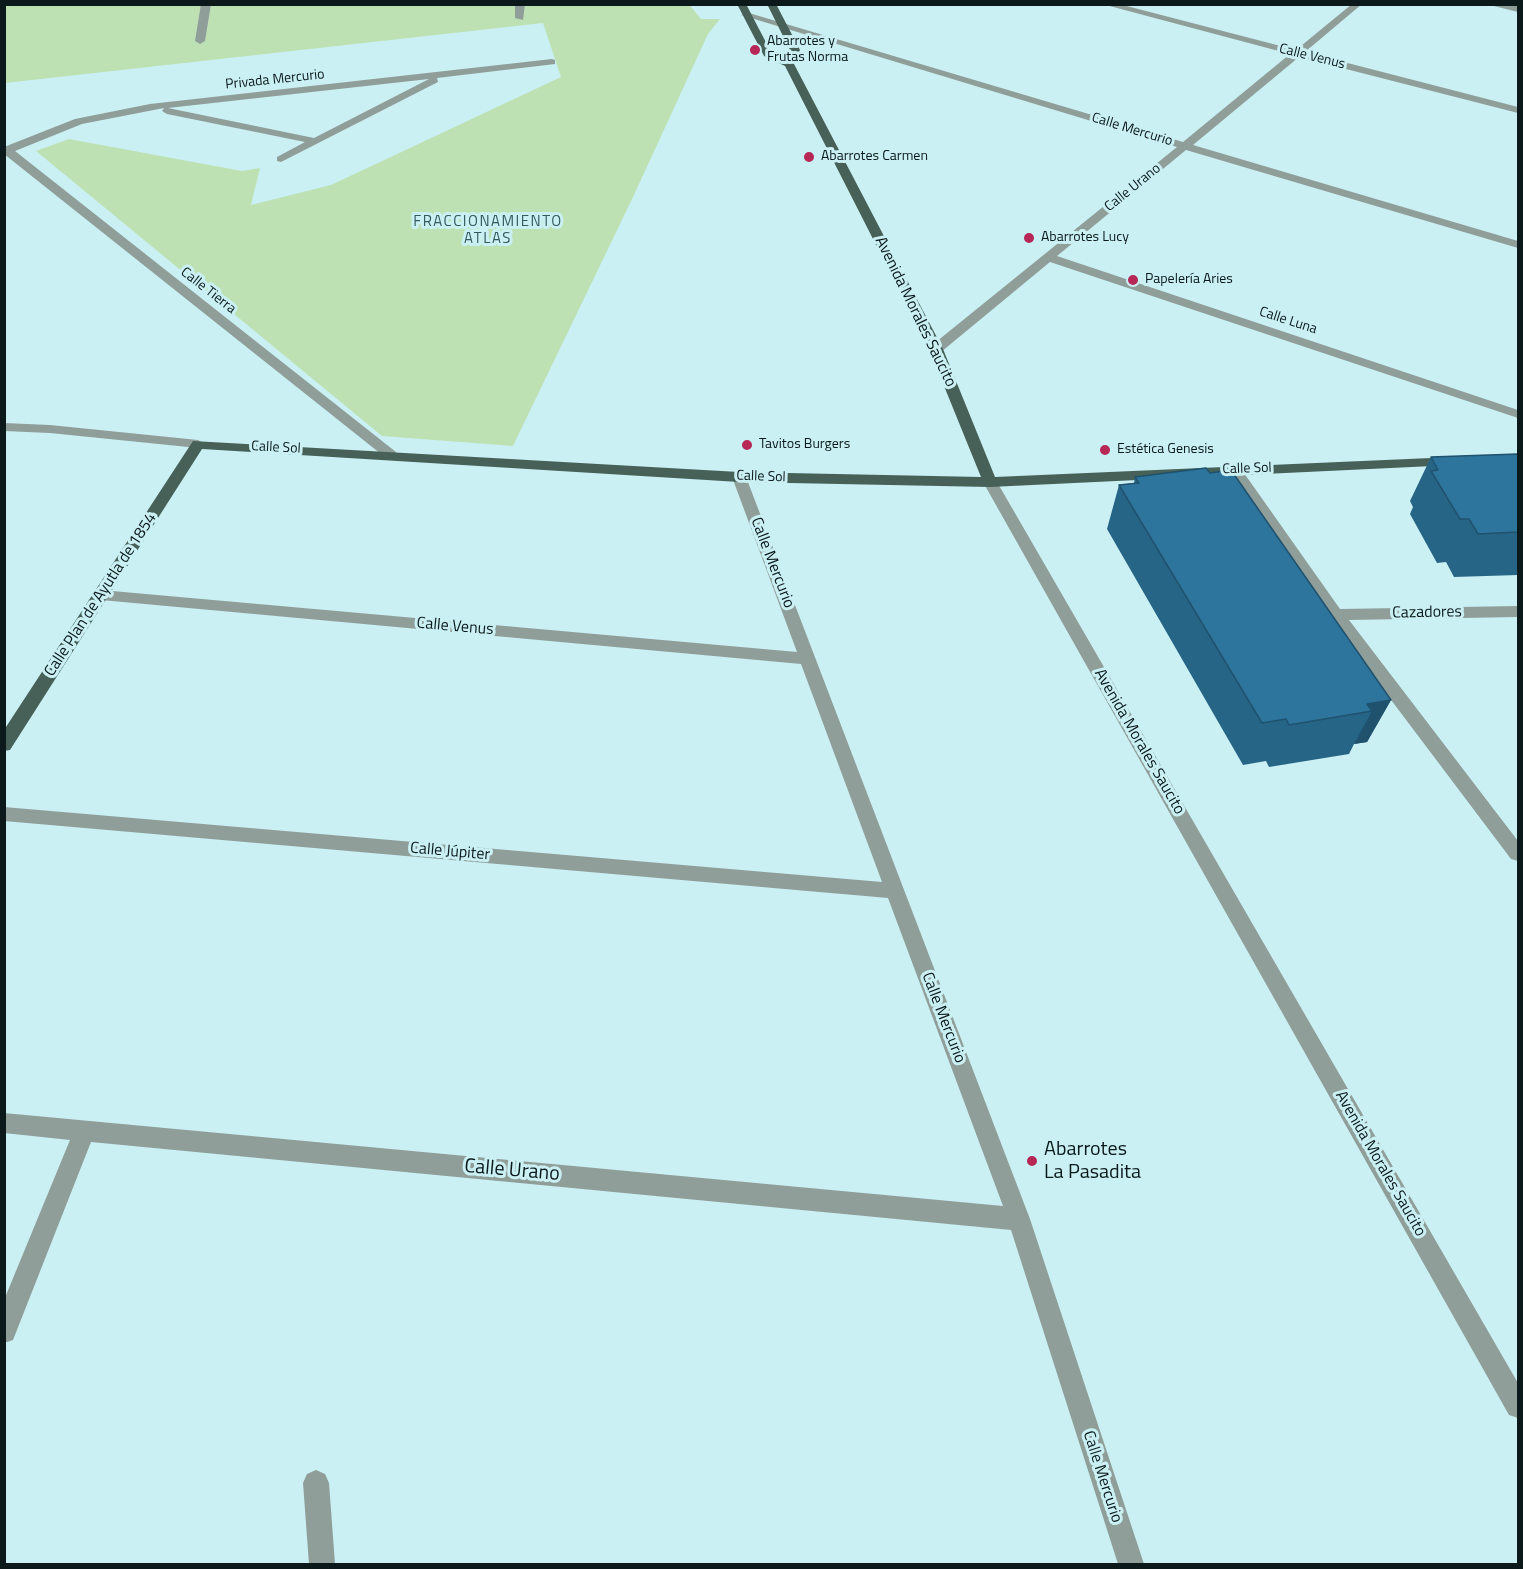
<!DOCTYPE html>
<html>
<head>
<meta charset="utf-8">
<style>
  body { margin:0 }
  #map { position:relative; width:1523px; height:1569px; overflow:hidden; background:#caf0f4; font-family:"Titillium Web",sans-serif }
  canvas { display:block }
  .frame { position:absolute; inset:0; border:6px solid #0b191b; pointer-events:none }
</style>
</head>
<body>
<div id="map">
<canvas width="1523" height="1569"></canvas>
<div class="frame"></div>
</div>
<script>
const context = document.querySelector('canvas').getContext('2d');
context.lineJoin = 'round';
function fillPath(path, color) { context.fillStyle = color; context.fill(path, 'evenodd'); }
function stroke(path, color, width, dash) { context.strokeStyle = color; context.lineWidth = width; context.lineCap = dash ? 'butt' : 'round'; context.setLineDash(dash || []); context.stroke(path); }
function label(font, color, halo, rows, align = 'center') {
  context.font = font + ' "Titillium Web",sans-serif'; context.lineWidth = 6; context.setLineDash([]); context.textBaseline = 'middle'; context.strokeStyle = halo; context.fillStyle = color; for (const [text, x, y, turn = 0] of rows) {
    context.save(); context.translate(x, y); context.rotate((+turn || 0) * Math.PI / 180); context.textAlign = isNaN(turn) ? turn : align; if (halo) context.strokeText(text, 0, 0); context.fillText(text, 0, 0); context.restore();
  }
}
const green = new Path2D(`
  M 689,4 L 701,19 L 720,19 L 708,34 L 634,195 L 513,446 L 382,436 L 36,151 L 69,139 L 242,171 L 260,168 L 251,205 L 331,185 L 561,77 L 543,23 L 5,83 L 4,5 Z`);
const minor = new Path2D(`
  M 201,4 L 211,4 L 205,41 L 200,44 L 195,41 Z
  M 515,4 L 525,4 L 523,20 L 515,18 Z
  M 1102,4 L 1119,4 L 1296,50 L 1352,4 L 1362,4 L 1305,52 L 1518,107 L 1518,113 L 1299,57 L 1193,145 L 1518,241 L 1518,248 L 1186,150 L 1057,256 L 1518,410 L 1518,418 L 1050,262 L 941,352 L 931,352 L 929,349 L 931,346 L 1177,147 L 741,15 L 749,13 L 1183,142 L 1290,54 Z
  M 1493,4 L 1518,6 L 1518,12 L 1494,6 Z
  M 552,59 L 555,60 L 555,64 L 437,78 L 438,82 L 281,162 L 277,161 L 277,157 L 305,142 L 167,114 L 162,111 L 164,108 L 82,124 L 15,151 L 396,452 L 398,455 L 396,458 L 386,458 L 4,154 L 4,147 L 75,119 L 150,104 ZM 429,79 L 314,138 L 168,108 Z
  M 4,423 L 50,425 L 198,440 L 205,444 L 198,448 L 50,433 L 4,431 Z
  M 1234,464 L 1239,466 L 1340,609 L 1518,606 L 1518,617 L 1349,620 L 1518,841 L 1518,861 L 1511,859 L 1330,619 L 1227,469 Z
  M 739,472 L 746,477 L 1030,1219 L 1144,1564 L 1118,1564 L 1011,1230 L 91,1142 L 13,1340 L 4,1343 L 4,1300 L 70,1140 L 4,1133 L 4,1113 L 1003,1206 L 888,898 L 4,821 L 4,807 L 882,882 L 801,664 L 101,600 L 95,599 L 93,595 L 95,591 L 101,590 L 797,652 L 732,477 Z
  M 990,477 L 997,482 L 1518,1383 L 1518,1418 L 1509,1415 L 983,482 Z
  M 316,1470 L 325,1474 L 329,1483 L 335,1564 L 309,1564 L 303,1483 L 307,1474 Z`);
const major = new Path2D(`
  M 737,4 L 746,4 L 771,52 L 786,59 L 790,50 L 767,4 L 776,4 L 800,50 L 794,64 L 943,349 L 995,477 L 1454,457 L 1461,461 L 1454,465 L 990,487 L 739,482 L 202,449 L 10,750 L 4,751 L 4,730 L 193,441 L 739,472 L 981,477 L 929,349 L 785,66 L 764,56 Z`);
const wall = new Path2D(`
  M 1518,454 L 1518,575 L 1454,577 L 1446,562 L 1437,563 L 1410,514 L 1413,507 L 1410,501 L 1431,457 Z
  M 1135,477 L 1391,700 L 1367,742 L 1354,744 L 1349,754 L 1269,767 L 1266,761 L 1243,765 L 1107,529 L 1119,485 L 1134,483 Z`);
const shadedWall = new Path2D(`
  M 1391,700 L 1367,742 L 1354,744 L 1372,711 L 1367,704 Z`);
const building = new Path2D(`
  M 1518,454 L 1518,532 L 1478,534 L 1469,519 L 1460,519 L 1431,471 L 1438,470 L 1431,457 Z
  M 1206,468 L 1210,473 L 1231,470 L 1391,700 L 1367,704 L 1372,711 L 1289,725 L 1286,719 L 1262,723 L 1119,485 L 1139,483 L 1135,477 Z`);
const markers = [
  [755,50,6,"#b62756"],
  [809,157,6,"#b62756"],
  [1029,238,6,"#b62756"],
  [1133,280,6,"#b62756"],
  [747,445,6,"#b62756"],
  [1105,450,6,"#b62756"],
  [1032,1161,6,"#b62756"]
];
const farPoinames = [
  ["Abarrotes y",767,42],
  ["Frutas Norma",767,58],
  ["Abarrotes Carmen",821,157],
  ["Abarrotes Lucy",1041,238],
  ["Papelería Aries",1145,280],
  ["Tavitos Burgers",759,445],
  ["Estética Genesis",1117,450]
];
const farStreetnames = [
  ["Calle Venus",1312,57,14],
  ["Privada Mercurio",275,80,-6],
  ["Calle Mercurio",1132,130,17],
  ["Calle Urano",1133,188,-39],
  ["Calle Tierra",208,291,38],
  ["Calle Luna",1288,321,18],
  ["Calle Sol",276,448,3],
  ["Calle Sol",1247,469,-2],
  ["Calle Sol",761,477,2]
];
const farNeighbourhoodnames = [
  ["FRACCIONAMIENTO",488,222],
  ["ATLAS",488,239]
];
const streetNames = [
  ["Avenida Morales Saucito",915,312,64],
  ["Calle Mercurio",772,563,69],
  ["Calle Plan de Ayutla de 1854",101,595,-57],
  ["Cazadores",1427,613,-1],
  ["Calle Venus",455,627,5],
  ["Avenida Morales Saucito",1139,742,60],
  ["Calle Júpiter",450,852,5],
  ["Calle Mercurio",943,1018,69],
  ["Avenida Morales Saucito",1380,1164,60],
  ["Calle Mercurio",1102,1477,72]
];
const nearPoinames = [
  ["Abarrotes",1044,1150],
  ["La Pasadita",1044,1173]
];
const nearStreetnames = [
  ["Calle Urano",512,1171,5]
];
fillPath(green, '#bee1b4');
fillPath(minor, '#909e99');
fillPath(major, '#476158');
fillPath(wall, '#276587');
fillPath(shadedWall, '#20526e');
fillPath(building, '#2d759d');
stroke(building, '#20526e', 1.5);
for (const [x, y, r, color] of markers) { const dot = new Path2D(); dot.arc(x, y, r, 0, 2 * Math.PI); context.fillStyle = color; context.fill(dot); stroke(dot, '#caf0f4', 2); }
label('14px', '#0b191b', '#caf0f4', farPoinames, 'left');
label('14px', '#0b191b', '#caf0f4', farStreetnames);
context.letterSpacing = '1.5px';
label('15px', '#36595c', '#caf0f4', farNeighbourhoodnames);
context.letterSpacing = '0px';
label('16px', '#0b191b', '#caf0f4', streetNames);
label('20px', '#0b191b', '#caf0f4', nearPoinames, 'left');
label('20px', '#0b191b', '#caf0f4', nearStreetnames);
</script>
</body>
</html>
